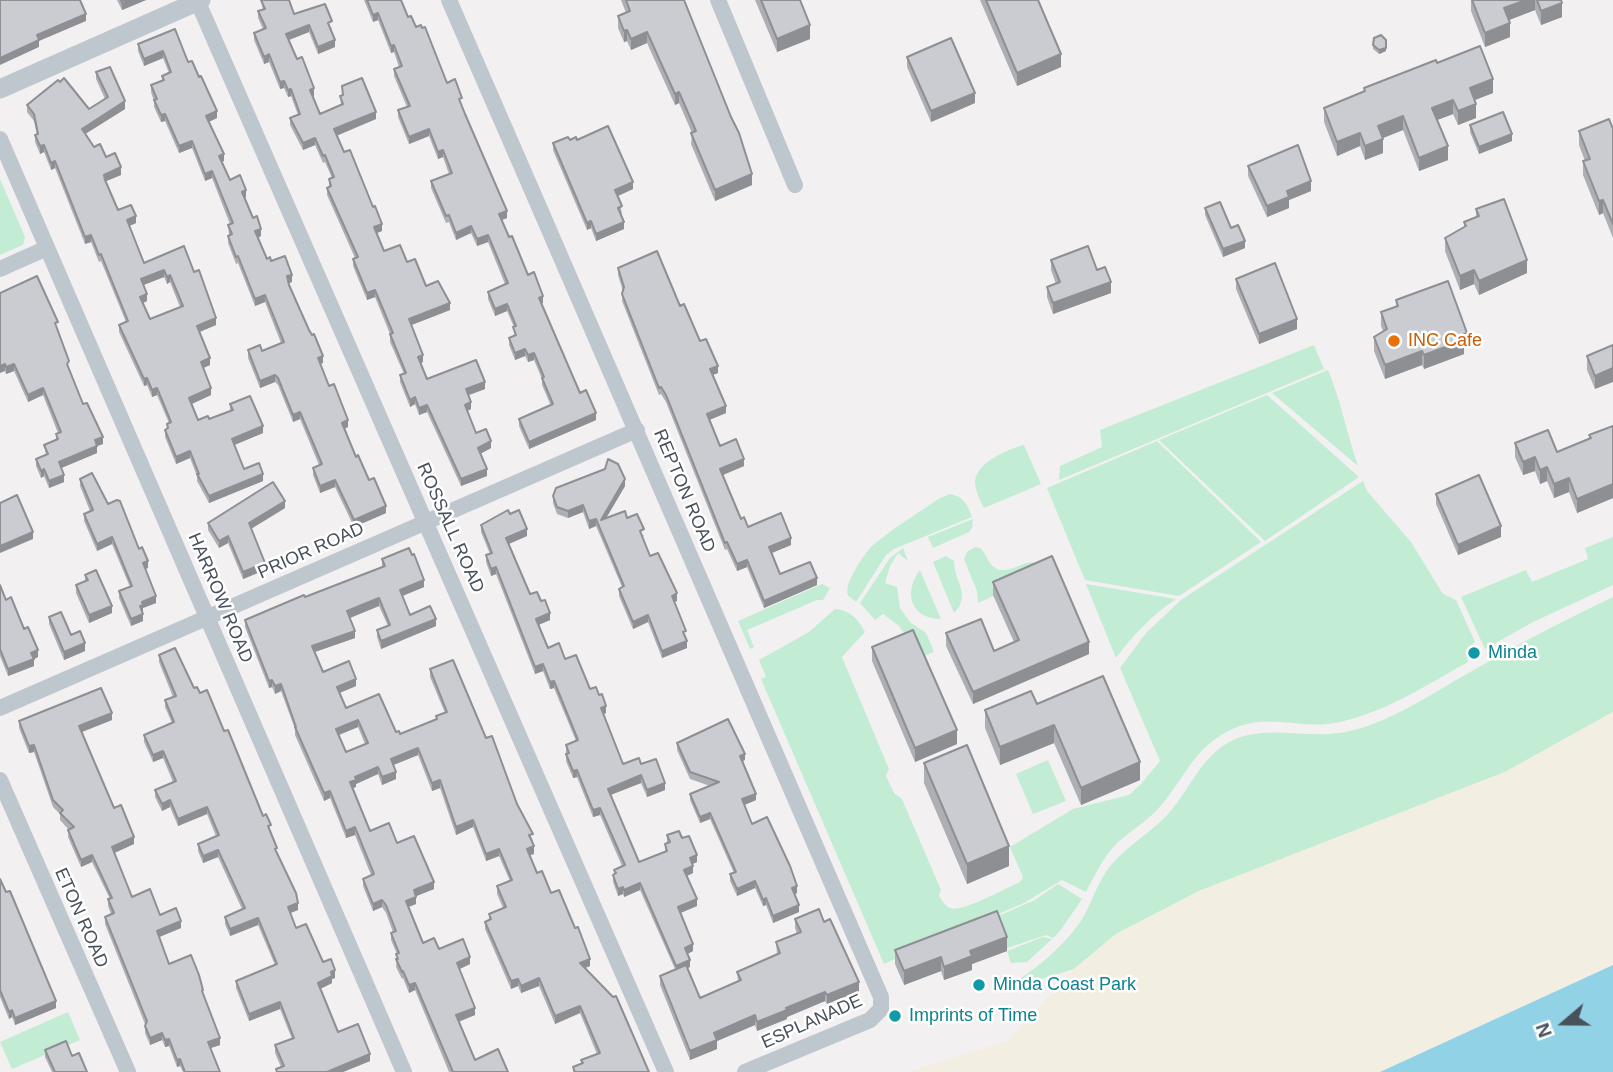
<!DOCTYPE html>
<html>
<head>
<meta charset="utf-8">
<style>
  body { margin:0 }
  #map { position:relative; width:1613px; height:1072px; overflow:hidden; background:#f2f0f0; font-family:Helvetica,sans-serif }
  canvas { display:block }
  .north { position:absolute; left:1529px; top:988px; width:70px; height:70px; -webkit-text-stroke:5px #fff; paint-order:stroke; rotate:250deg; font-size:19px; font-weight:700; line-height:28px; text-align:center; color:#49525c }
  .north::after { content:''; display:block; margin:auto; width:24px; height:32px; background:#49525c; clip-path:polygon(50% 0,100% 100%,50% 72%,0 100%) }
</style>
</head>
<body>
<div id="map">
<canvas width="1613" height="1072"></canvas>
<div class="north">N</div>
</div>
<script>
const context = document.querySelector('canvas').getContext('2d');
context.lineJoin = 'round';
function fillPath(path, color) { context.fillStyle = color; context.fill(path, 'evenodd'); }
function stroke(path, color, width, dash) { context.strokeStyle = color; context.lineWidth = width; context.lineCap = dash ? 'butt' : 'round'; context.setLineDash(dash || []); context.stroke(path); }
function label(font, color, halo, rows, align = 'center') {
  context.font = font + ' Helvetica,sans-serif'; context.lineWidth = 5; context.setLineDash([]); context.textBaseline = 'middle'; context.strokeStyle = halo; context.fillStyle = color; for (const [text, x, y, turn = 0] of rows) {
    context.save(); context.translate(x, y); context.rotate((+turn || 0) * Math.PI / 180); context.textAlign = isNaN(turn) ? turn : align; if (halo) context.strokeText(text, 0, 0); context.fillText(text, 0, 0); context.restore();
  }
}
const green = new Path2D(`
  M 0,179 L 25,237 L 23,245 L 0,255 Z
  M 1314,345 L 1324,369 L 1059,480 L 1060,466 L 1102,447 L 1100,430 Z
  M 1328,370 C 1341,401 1347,434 1358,466 L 1272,393 Z
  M 1267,395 L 1359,477 L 1265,541 L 1159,440 Z
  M 1157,441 L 1261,542 L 1179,596 L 1085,580 L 1047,488 Z
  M 1024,445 L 1041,484 L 984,508 C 980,500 975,490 975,481 C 977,462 1008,449 1024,445 Z
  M 1363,481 L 1367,491 L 1411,542 L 1443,594 L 1456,600 L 1475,642 C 1468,647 1466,653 1468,662 C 1425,686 1378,717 1328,724 C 1300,727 1271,716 1243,725 C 1194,742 1189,774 1158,809 C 1146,822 1130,831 1117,843 C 1103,857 1095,875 1086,892 L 1062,880 L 1024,903 L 884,964 L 761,679 L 766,677 L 759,660 L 809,632 L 835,609 C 850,610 858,619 865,632 L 842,657 L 889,769 L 886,776 L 894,793 L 902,799 L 941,890 L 939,895 C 941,900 945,906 950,908 C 962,913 1006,888 1020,882 L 1023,877 L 1010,847 L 1073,809 L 1129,795 L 1141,784 L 1160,761 L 1120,668 L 1146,633 L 1181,600 Z
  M 950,494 C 963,496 968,505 972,517 L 894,549 L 886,555 L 856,602 C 854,600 849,597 848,595 C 843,585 864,554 871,547 C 891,529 916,515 938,499 Z
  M 973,519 L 972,528 L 969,532 L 933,548 L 928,537 Z
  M 1613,537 L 1613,585 L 1533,622 L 1485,649 L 1461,597 L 1526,570 L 1532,582 L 1588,559 L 1585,548 Z
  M 975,547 L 980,548 C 985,552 986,557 990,563 C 1002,579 1018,563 1033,562 L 1039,575 L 978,603 L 977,591 L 964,559 L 967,552 Z
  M 903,548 L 908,561 L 898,553 L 890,566 L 885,583 L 897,587 L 900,608 L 911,623 L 926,633 L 934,652 L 921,657 L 899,626 L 883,614 L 875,620 L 860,603 L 890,558 Z
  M 946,556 L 954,561 C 954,581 972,596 954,613 L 933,562 Z
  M 920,570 L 941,619 C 910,619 903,592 920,570 Z
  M 822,584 L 830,588 L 823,600 L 817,600 L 747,630 L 754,647 L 750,649 L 738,621 Z
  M 1086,584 L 1176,599 C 1151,616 1134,634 1116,658 Z
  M 1613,597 L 1613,712 L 1505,772 L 1199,891 L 1116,934 L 1074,969 L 999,992 C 1030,974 1057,953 1079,924 C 1090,908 1095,888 1106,872 C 1122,848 1149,835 1168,814 C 1187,793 1197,766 1220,748 C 1256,721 1298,739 1339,733 C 1387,726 1430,694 1472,671 C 1518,644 1565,620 1613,597 Z
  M 1048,760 L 1066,801 L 1033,814 L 1016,774 Z
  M 1058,884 L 1082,899 L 1060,931 L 1053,938 L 1046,935 L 1007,948 L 996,917 L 1035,900 Z
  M 1043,937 L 1052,939 L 1027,962 L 1011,963 L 1007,951 Z
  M 68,1012 L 80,1040 L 12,1069 L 0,1042 Z`);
const sand = new Path2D(`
  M 1613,712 L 1613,965 L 1380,1072 L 908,1072 L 1007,1041 L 1074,969 L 1116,934 L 1199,891 L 1505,772 Z`);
const water = new Path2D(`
  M 1613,965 L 1613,1072 L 1380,1072 Z`);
const minor = new Path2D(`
  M 197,0 L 666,1072
  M 449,0 C 594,332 737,665 881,997 L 881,1009 L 870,1020 L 745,1072
  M 718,0 L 795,185
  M 0,139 L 404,1072
  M 0,269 L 47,248
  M 0,708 L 637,430
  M 0,780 L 128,1072`);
const tertiary = new Path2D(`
  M 0,89 L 201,0`);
const wall = new Path2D(`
  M 117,0 L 146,0 L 122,10 Z
  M 261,0 L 332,28 L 331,29 L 335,47 L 318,54 L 309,32 L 289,40 L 314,96 L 312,96 L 320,114 L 341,105 L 340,96 L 376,119 L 336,135 L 344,152 L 382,231 L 377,233 L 384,251 L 407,262 L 426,286 L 450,310 L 411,325 L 423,362 L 421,363 L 427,379 L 485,389 L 469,395 L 471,409 L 467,411 L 476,433 L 491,448 L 480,454 L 487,476 L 461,486 L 427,412 L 419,415 L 415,404 L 410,407 L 400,382 L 400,375 L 404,374 L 390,342 L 390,334 L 375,297 L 367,300 L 353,266 L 353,259 L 355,258 L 327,195 L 327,188 L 329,187 L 329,179 L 332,178 L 325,162 L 323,163 L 315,145 L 303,150 L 290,125 L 290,118 L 298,115 L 291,96 L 288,97 L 284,88 L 280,89 L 269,62 L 264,64 L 254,40 L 254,33 L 263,29 L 258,18 L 258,11 L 263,10 Z
  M 364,0 L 401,0 L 408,17 L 416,27 L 447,83 L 462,105 L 507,218 L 502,220 L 528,275 L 543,303 L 541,304 L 580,393 L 596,420 L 529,449 L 519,426 L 519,419 L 551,406 L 542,385 L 542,379 L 534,360 L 528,362 L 525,356 L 515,360 L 509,345 L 509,338 L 514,336 L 514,327 L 507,311 L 495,316 L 488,299 L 488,292 L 505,284 L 488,242 L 477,246 L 471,233 L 456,240 L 449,222 L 446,223 L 431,188 L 431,181 L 449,174 L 443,157 L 438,159 L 429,136 L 409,144 L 398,117 L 398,110 L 407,107 L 394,76 L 394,69 L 399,67 L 394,52 L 391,53 L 378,20 L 373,22 Z
  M 621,0 L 684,0 L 752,185 L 715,201 L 691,144 L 692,133 L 679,103 L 675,105 L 647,43 L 631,50 L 627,41 L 624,42 L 618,28 L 618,16 L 626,13 Z
  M 755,0 L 800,0 L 810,39 L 777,52 Z
  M 980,0 L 1038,0 L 1061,67 L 1017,86 Z
  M 1471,0 L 1561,0 L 1562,17 L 1541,25 L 1535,10 L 1509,20 L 1510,37 L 1485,47 L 1471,11 Z
  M 175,29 L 188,62 L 217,118 L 209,122 L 224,161 L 222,162 L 230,180 L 246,197 L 245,198 L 261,236 L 258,238 L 267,259 L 271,261 L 292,282 L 288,283 L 323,363 L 320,364 L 329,386 L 348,427 L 344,429 L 356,457 L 386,513 L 354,527 L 335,487 L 320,493 L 313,475 L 313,468 L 319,465 L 300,419 L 293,422 L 278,385 L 275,382 L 260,388 L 248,358 L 248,350 L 262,351 L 281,343 L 265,302 L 255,306 L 238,263 L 236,264 L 228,243 L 228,236 L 229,235 L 228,225 L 230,224 L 212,178 L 205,181 L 192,148 L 179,153 L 165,121 L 161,122 L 154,107 L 154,101 L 151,92 L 151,85 L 162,80 L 162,76 L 169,73 L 163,58 L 144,66 L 138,51 L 138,44 Z
  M 1386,40 L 1386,51 L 1379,54 L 1373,49 L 1373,45 Z
  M 907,57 L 975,103 L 931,122 L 907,67 Z
  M 1437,63 L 1493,93 L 1474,100 L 1476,118 L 1458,125 L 1453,114 L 1437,120 L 1448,160 L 1419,171 L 1403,130 L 1383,138 L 1383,153 L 1365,160 L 1360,146 L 1337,156 L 1324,122 L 1324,108 L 1364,92 L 1364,88 Z
  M 96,72 L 125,109 L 85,134 L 94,147 L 106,157 L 121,175 L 106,181 L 118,210 L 136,223 L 129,226 L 144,263 L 184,246 L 216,325 L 199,332 L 210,365 L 203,368 L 211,395 L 192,404 L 198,420 L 209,419 L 230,411 L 230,404 L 263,433 L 234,445 L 244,469 L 263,481 L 209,503 L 197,481 L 197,476 L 190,458 L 176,464 L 165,437 L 165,430 L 167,429 L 167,424 L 169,423 L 157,395 L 152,397 L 147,385 L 144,386 L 119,332 L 119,325 L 126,322 L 101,261 L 99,262 L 91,242 L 85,244 L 55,168 L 51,170 L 44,152 L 40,154 L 35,142 L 35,135 L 37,135 L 34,121 L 27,112 L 27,105 L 89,109 L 105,99 L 96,79 ZM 164,277 L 167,284 L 170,282 L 180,307 L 150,319 L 143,303 L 147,301 L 143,285 Z
  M 1470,125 L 1512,141 L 1479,154 L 1470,132 Z
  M 1613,129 L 1613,238 L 1603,213 L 1599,215 L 1583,175 L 1583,161 L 1585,161 L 1579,145 L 1579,131 Z
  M 570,140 L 577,140 L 633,189 L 618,196 L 622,213 L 621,214 L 624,229 L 596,241 L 591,228 L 587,230 L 553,150 L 553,143 Z
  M 1248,166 L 1311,191 L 1289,200 L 1289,208 L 1267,217 L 1248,176 Z
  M 1205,208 L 1231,228 L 1245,248 L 1223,257 L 1205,215 Z
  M 1476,209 L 1527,273 L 1479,295 L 1474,284 L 1460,290 L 1445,251 L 1445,238 L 1464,227 L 1464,222 L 1476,217 Z
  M 1051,260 L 1097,270 L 1111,293 L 1053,314 L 1047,297 L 1047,287 L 1056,284 L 1051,270 Z
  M 618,268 L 680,306 L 718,373 L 712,375 L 726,413 L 709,420 L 720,446 L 744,466 L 723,475 L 741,519 L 748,527 L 791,545 L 772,553 L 780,574 L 817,585 L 764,608 L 747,567 L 737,571 L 727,549 L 725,550 L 666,402 L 661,394 L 659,395 L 622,301 L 623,291 L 618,275 Z
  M 1236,279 L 1297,329 L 1259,344 L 1236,289 Z
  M 0,293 L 58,329 L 68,368 L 83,404 L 103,444 L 97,446 L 97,453 L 61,468 L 64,482 L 49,488 L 44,476 L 41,478 L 36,466 L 36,459 L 46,455 L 44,445 L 56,440 L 56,434 L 58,433 L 43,395 L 28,402 L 14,371 L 6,374 L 5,371 Z
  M 1396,300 L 1467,347 L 1464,348 L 1464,354 L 1424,369 L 1422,365 L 1385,379 L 1374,351 L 1374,337 L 1383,331 L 1381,326 L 1381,312 L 1396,307 Z
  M 1613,345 L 1595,389 L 1587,370 L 1587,356 Z
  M 1613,426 L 1613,498 L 1577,513 L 1569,492 L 1554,498 L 1547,481 L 1540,484 L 1535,471 L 1523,475 L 1515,457 L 1515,443 L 1557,452 L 1589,439 L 1589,435 Z
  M 80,479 L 108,504 L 139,549 L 148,568 L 145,569 L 156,603 L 143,608 L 143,621 L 131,626 L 119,598 L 119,591 L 130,587 L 112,544 L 97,551 L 84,521 L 84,514 L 90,511 L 80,486 Z
  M 625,486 L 606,518 L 627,518 L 644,536 L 642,537 L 650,556 L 677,601 L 674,602 L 686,638 L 687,648 L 662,658 L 648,622 L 633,629 L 619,596 L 619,589 L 622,587 L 596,526 L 589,529 L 583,512 L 568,518 L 557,514 L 553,503 L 553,496 Z
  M 1436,494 L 1501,537 L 1458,555 L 1436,504 Z
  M 285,508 L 251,529 L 265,570 L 243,579 L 228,543 L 219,548 L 208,530 L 208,523 Z
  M 510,514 L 527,536 L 509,544 L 530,594 L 541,601 L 550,620 L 538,625 L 548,648 L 565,659 L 590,689 L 606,713 L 604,714 L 623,764 L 641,764 L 665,790 L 647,797 L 641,783 L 610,795 L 639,862 L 665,852 L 665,844 L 667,843 L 667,835 L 682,838 L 697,862 L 693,864 L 693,873 L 687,876 L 697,906 L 680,913 L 693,951 L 687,954 L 690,967 L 687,968 L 700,998 L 738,982 L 737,972 L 777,954 L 776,942 L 797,934 L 795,928 L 795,919 L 824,922 L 859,991 L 827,1004 L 825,1001 L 787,1017 L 787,1019 L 757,1031 L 755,1025 L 717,1041 L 717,1049 L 690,1060 L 660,985 L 660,976 L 675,969 L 640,890 L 624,897 L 623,894 L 618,896 L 613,882 L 613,875 L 614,874 L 614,870 L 622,866 L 600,815 L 593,817 L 577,777 L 573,778 L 566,761 L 566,745 L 576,741 L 554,688 L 550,689 L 543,671 L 535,674 L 496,574 L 491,576 L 486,562 L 486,555 L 490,554 L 481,532 L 481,525 Z
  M 382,559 L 424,587 L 402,596 L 410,615 L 436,626 L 381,649 L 377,637 L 377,630 L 388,626 L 379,606 L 350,618 L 355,638 L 314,652 L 323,672 L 356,686 L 339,693 L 346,708 L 400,734 L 436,720 L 436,716 L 445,713 L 430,677 L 430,669 L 486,738 L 517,804 L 533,841 L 532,842 L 534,854 L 530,855 L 537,873 L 551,893 L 590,966 L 585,968 L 649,1072 L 573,1072 L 573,1067 L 581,1064 L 581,1060 L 597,1054 L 580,1013 L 555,1024 L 539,986 L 521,993 L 518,986 L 511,989 L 485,929 L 485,922 L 489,920 L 489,914 L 503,908 L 497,894 L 497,886 L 510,881 L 499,856 L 486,861 L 473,827 L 456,835 L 440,788 L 432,791 L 418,755 L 393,765 L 396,779 L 382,785 L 378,774 L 356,784 L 356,787 L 353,788 L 370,831 L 397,843 L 434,889 L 416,896 L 416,904 L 408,907 L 423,943 L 470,964 L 460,969 L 475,1015 L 459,1021 L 475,1060 L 508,1072 L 449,1072 L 415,990 L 409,993 L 403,978 L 402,979 L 396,967 L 397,954 L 391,940 L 391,933 L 393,932 L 386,913 L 382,907 L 373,911 L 363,886 L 363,879 L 371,875 L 355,835 L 346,838 L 330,798 L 324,801 L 295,735 L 295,729 L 281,691 L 275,694 L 272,687 L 269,688 L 245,627 L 245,620 L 382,567 ZM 358,727 L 365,744 L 346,752 L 339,735 Z
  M 85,575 L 112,613 L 89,623 L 76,593 L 76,585 L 85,581 Z
  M 993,582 L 1089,654 L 973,704 L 946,646 L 946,633 L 994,651 L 1014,642 L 993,595 Z
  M 0,585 L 6,600 L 24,629 L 38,657 L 34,659 L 34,666 L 8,676 L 0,656 Z
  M 49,617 L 71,635 L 85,651 L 64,660 L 49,624 Z
  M 872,647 L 957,744 L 915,762 L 872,661 Z
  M 159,655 L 200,693 L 224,731 L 271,832 L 277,854 L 298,910 L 290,913 L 296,928 L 335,978 L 332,979 L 332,983 L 320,989 L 338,1032 L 370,1061 L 343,1072 L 276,1072 L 276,1069 L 281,1067 L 275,1053 L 275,1045 L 292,1039 L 280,1009 L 249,1021 L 236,988 L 236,981 L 275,965 L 258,925 L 230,936 L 225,924 L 225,917 L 242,909 L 218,857 L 203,863 L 198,851 L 198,844 L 216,836 L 207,814 L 178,826 L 170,807 L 162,811 L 155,797 L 155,790 L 173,782 L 163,758 L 153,762 L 144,742 L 144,735 L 172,723 L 165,707 L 165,700 L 173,697 L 159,662 Z
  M 1037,704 L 1140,780 L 1081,805 L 1054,743 L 1000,765 L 985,728 L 985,710 Z
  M 112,720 L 82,732 L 114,808 L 134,844 L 114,853 L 132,897 L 181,928 L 159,937 L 169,964 L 203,996 L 220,1045 L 210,1048 L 220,1072 L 183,1072 L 180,1066 L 177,1067 L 169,1046 L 165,1047 L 162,1040 L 150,1045 L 145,1033 L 145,1024 L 105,924 L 105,917 L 111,914 L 108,906 L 108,899 L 110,899 L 92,862 L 81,867 L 68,837 L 69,830 L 60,820 L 60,814 L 53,807 L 34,752 L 29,753 L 19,728 L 19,721 Z
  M 677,743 L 745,760 L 743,761 L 756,800 L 744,805 L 752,824 L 797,893 L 794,894 L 799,912 L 773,923 L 766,905 L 763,906 L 755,888 L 737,896 L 730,881 L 730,874 L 734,873 L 710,819 L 700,823 L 690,800 L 690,794 L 710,786 L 690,779 L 677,750 Z
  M 924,763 L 1009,866 L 967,884 L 924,783 Z
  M 0,879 L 56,1008 L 15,1025 L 12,1017 L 9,1019 L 0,997 Z
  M 895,950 L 1007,951 L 972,964 L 972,970 L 944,980 L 941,971 L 904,985 L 895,964 Z
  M 45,1050 L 72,1056 L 87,1072 L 52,1072 L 45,1057 Z`);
const shadedWall = new Path2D(`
  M 130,0 L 146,0 L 122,10 L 122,3 Z
  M 1526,0 L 1535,0 L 1535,10 L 1504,22 L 1504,8 Z
  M 1562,3 L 1562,17 L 1541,25 L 1541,11 Z
  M 378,13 L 378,20 L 373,22 L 373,15 Z
  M 86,14 L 86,21 L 39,41 L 39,47 L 0,65 L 0,58 L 37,35 Z
  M 1510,23 L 1510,37 L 1485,47 L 1485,33 Z
  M 309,25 L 309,32 L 286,41 L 286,34 Z
  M 810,25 L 810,39 L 777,52 L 777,39 Z
  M 627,30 L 627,41 L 624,42 L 624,31 Z
  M 647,32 L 647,43 L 631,50 L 631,39 Z
  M 335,40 L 335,47 L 318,54 L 318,47 Z
  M 394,45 L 394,52 L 391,53 L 391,46 Z
  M 1386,48 L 1386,51 L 1379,54 L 1379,50 Z
  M 163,51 L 163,58 L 144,66 L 144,59 Z
  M 269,54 L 269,62 L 264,64 L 264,57 Z
  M 1061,54 L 1061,67 L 1017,86 L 1017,73 Z
  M 1493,79 L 1493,93 L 1470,102 L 1470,88 Z
  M 284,81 L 284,88 L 280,89 L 280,82 Z
  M 314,88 L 314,96 L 310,97 L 310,90 Z
  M 291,89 L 291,96 L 288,97 L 288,90 Z
  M 679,92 L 679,103 L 675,105 L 675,94 Z
  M 975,93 L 975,103 L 931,122 L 931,111 Z
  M 1453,100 L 1453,114 L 1432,122 L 1432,108 Z
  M 125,101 L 125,109 L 82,136 L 82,129 Z
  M 1476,104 L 1476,118 L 1458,125 L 1458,111 Z
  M 217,111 L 217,118 L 206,123 L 206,116 Z
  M 376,112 L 376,119 L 334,137 L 334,129 Z
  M 165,114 L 165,121 L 161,122 L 161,115 Z
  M 1403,116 L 1403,130 L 1378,140 L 1378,126 Z
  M 429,129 L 429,136 L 409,144 L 409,137 Z
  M 1360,133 L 1360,146 L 1337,156 L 1337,142 Z
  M 1512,134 L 1512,141 L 1479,154 L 1479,147 Z
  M 315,138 L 315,145 L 303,150 L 303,143 Z
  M 1383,139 L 1383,153 L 1365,160 L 1365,146 Z
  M 192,141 L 192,148 L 179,153 L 179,146 Z
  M 44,145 L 44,152 L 40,154 L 40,146 Z
  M 1448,146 L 1448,160 L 1419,171 L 1419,158 Z
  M 443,150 L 443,157 L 438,159 L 438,152 Z
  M 224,154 L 224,161 L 219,163 L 219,156 Z
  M 55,161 L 55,168 L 51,170 L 51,163 Z
  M 121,167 L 121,175 L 104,182 L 104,175 Z
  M 212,171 L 212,178 L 205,181 L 205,174 Z
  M 752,174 L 752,185 L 715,201 L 715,190 Z
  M 1311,181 L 1311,191 L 1289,200 L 1289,208 L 1267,217 L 1267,206 L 1287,191 Z
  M 633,182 L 633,189 L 615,197 L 615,190 Z
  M 246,190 L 246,197 L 242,199 L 242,192 Z
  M 1603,200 L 1603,213 L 1599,215 L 1599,201 Z
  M 507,211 L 507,218 L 499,221 L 499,214 Z
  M 136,216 L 136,223 L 127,227 L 127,220 Z
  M 591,221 L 591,228 L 587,230 L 587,223 Z
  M 624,222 L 624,229 L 596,241 L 596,234 Z
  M 382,224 L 382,231 L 374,234 L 374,227 Z
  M 471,226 L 471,233 L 456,240 L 456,233 Z
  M 261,229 L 261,236 L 255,239 L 255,231 Z
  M 91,235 L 91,242 L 85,244 L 85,237 Z
  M 488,235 L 488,242 L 477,246 L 477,239 Z
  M 1245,241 L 1245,248 L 1223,257 L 1223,249 Z
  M 1527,260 L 1527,273 L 1479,295 L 1479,281 Z
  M 164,270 L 164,277 L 141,286 L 141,279 Z
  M 1474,270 L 1474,284 L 1460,290 L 1460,276 Z
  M 170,275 L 170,282 L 167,284 L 167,277 Z
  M 292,275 L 292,282 L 287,284 L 287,276 Z
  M 1111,282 L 1111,293 L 1053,314 L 1053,303 Z
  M 375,290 L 375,297 L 367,300 L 367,293 Z
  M 147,294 L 147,301 L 140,304 L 140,297 Z
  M 265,295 L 265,302 L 255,306 L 255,299 Z
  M 543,296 L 543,303 L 539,305 L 539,298 Z
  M 450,303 L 450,310 L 409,326 L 409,319 Z
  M 507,304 L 507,311 L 495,316 L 495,309 Z
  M 216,318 L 216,325 L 197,333 L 197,326 Z
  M 1297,319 L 1297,329 L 1259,344 L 1259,334 Z
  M 1467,333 L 1467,347 L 1464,348 L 1464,354 L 1424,369 L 1424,355 Z
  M 525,349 L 525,356 L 515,360 L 515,353 Z
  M 1422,351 L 1422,365 L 1385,379 L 1385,365 Z
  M 534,353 L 534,360 L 528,362 L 528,355 Z
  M 423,355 L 423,362 L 418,364 L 418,357 Z
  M 323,356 L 323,363 L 318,365 L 318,358 Z
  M 210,358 L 210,365 L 201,369 L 201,362 Z
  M 5,364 L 5,371 L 0,373 L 0,366 Z
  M 14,364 L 14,371 L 6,374 L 6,367 Z
  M 718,366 L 718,373 L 710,376 L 710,369 Z
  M 1613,368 L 1613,382 L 1595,389 L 1595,376 Z
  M 275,375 L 275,382 L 260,388 L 260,381 Z
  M 147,378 L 147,385 L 144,386 L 144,379 Z
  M 485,382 L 485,389 L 466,396 L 466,389 Z
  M 43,388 L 43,395 L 28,402 L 28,395 Z
  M 157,388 L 157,395 L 152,397 L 152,390 Z
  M 211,388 L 211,395 L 189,405 L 189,398 Z
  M 415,397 L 415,404 L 410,407 L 410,400 Z
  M 471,402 L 471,409 L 465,412 L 465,405 Z
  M 427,405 L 427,412 L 419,415 L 419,408 Z
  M 726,406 L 726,413 L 707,421 L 707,414 Z
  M 300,412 L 300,419 L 293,422 L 293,415 Z
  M 596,413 L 596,420 L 529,449 L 529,442 Z
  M 348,420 L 348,427 L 342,430 L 342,423 Z
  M 263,426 L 263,433 L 232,446 L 232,439 Z
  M 103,437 L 103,444 L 97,446 L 97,453 L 59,469 L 59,462 L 95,440 Z
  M 491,441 L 491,448 L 478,455 L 478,448 Z
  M 190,451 L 190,458 L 176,464 L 176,457 Z
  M 1535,457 L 1535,471 L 1523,475 L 1523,462 Z
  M 744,459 L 744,466 L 720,476 L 720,469 Z
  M 1547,467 L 1547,481 L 1540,484 L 1540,470 Z
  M 44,469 L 44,476 L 41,478 L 41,471 Z
  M 487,469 L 487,476 L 461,486 L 461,479 Z
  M 263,474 L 263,481 L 209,503 L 209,496 Z
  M 64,475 L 64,482 L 49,488 L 49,481 Z
  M 1569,478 L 1569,492 L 1554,498 L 1554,484 Z
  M 625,479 L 625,486 L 601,527 L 601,520 Z
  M 335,480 L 335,487 L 320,493 L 320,486 Z
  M 1613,484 L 1613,498 L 1577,513 L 1577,499 Z
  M 285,501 L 285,508 L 249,530 L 249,523 Z
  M 583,505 L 583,512 L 568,518 L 568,511 Z
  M 386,506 L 386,513 L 354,527 L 354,520 Z
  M 596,519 L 596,526 L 589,529 L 589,521 Z
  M 1501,526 L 1501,537 L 1458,555 L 1458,545 Z
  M 527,529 L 527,536 L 506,545 L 506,538 Z
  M 33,532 L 33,539 L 0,553 L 0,546 Z
  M 228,536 L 228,543 L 219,548 L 219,541 Z
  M 112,537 L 112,544 L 97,551 L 97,544 Z
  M 791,538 L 791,545 L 769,554 L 769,547 Z
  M 747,560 L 747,567 L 737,571 L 737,564 Z
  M 148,561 L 148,568 L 143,570 L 143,563 Z
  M 265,563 L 265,570 L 243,579 L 243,572 Z
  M 496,567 L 496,574 L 491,576 L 491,569 Z
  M 817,578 L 817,585 L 764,608 L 764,601 Z
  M 424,580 L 424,587 L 400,597 L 400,590 Z
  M 677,593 L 677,601 L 672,603 L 672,596 Z
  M 156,596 L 156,603 L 143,608 L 143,612 L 140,613 L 140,606 L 142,602 Z
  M 379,598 L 379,606 L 347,619 L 347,611 Z
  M 112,606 L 112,613 L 89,623 L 89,615 Z
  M 550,613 L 550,620 L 536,626 L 536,619 Z
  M 143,614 L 143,621 L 131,626 L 131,619 Z
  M 648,615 L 648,622 L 633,629 L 633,622 Z
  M 436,619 L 436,626 L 381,649 L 381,641 Z
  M 355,631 L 355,638 L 312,653 L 312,646 Z
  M 687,641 L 687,648 L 662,658 L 662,651 Z
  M 1089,642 L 1089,654 L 973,704 L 973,692 Z
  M 85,643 L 85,651 L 64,660 L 64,652 Z
  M 38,650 L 38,657 L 34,659 L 34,666 L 8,676 L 8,669 L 31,653 Z
  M 543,664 L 543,671 L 535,674 L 535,667 Z
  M 356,679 L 356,686 L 337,694 L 337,687 Z
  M 272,680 L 272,687 L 269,688 L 269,681 Z
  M 554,681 L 554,688 L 550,689 L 550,682 Z
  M 281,684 L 281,691 L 275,694 L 275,686 Z
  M 606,706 L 606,713 L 601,715 L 601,708 Z
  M 112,713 L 112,720 L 79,733 L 79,726 Z
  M 358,720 L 358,727 L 336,736 L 336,729 Z
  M 1054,725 L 1054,743 L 1000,765 L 1000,747 Z
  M 957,730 L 957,744 L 915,762 L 915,748 Z
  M 34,745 L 34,752 L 29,753 L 29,746 Z
  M 418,748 L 418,755 L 391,766 L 391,759 Z
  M 163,751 L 163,758 L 153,762 L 153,755 Z
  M 745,754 L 745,760 L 740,762 L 740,756 Z
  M 1140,762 L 1140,780 L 1081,805 L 1081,788 Z
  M 378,767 L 378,774 L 356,784 L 356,787 L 350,789 L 350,782 L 355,777 Z
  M 577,770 L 577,777 L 573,778 L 573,771 Z
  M 396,772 L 396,779 L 382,785 L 382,777 Z
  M 641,775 L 641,783 L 608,796 L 608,789 Z
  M 440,780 L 440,788 L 432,791 L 432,783 Z
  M 665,783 L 665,790 L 647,797 L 647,790 Z
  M 330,791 L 330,798 L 324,801 L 324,793 Z
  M 756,794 L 756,800 L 742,806 L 742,799 Z
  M 170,800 L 170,807 L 162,811 L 162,804 Z
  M 207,807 L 207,814 L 178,826 L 178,819 Z
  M 600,808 L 600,815 L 593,817 L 593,810 Z
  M 710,813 L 710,819 L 700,823 L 700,817 Z
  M 473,820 L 473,827 L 456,835 L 456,827 Z
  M 355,827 L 355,835 L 346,838 L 346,831 Z
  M 134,837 L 134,844 L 112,854 L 112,847 Z
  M 534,846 L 534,854 L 527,856 L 527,849 Z
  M 1009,846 L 1009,866 L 967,884 L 967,864 Z
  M 499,849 L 499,856 L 486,861 L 486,854 Z
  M 218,850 L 218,857 L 203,863 L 203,856 Z
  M 92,855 L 92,862 L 81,867 L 81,860 Z
  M 697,855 L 697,862 L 690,865 L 690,858 Z
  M 693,866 L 693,873 L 684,877 L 684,870 Z
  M 755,881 L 755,888 L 737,896 L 737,889 Z
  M 434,882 L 434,889 L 414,897 L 414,890 Z
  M 640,883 L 640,890 L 624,897 L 624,890 Z
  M 797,886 L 797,893 L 792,895 L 792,888 Z
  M 623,887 L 623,894 L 618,896 L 618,889 Z
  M 416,897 L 416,904 L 406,908 L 406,901 Z
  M 766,898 L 766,905 L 763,906 L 763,900 Z
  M 697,899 L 697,906 L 678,914 L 678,907 Z
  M 382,900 L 382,907 L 373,911 L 373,904 Z
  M 298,903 L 298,910 L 288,914 L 288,907 Z
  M 799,905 L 799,912 L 773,923 L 773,916 Z
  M 258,918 L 258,925 L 230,936 L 230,929 Z
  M 181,921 L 181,928 L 157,938 L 157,931 Z
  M 1007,937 L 1007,951 L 972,964 L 972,970 L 944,980 L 944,967 L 970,951 Z
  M 693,944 L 693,951 L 685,955 L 685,948 Z
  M 470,957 L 470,964 L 457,970 L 457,963 Z
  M 941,957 L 941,971 L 904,985 L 904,971 Z
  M 590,959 L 590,966 L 580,970 L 580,963 Z
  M 690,960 L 690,967 L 676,973 L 676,966 Z
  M 335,970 L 335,978 L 332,979 L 332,983 L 318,990 L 318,983 L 331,972 Z
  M 539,978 L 539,986 L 521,993 L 521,986 Z
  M 518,979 L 518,986 L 511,989 L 511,981 Z
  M 859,982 L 859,991 L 827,1004 L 827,995 Z
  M 415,983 L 415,990 L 409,993 L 409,985 Z
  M 825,992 L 825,1001 L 787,1017 L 787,1019 L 757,1031 L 757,1022 L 786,1008 Z
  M 56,1001 L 56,1008 L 15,1025 L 15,1018 Z
  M 280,1002 L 280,1009 L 249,1021 L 249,1014 Z
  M 580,1006 L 580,1013 L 555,1024 L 555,1016 Z
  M 475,1008 L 475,1015 L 456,1023 L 456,1015 Z
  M 12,1010 L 12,1017 L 9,1019 L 9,1012 Z
  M 755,1015 L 755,1025 L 717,1041 L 717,1049 L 690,1060 L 690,1051 L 714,1033 Z
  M 162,1033 L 162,1040 L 150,1045 L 150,1038 Z
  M 220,1038 L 220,1045 L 208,1049 L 208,1042 Z
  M 169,1039 L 169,1046 L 165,1047 L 165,1040 Z
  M 370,1054 L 370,1061 L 343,1072 L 327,1072 Z
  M 180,1059 L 180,1066 L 177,1067 L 177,1060 Z`);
const building = new Path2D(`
  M 0,0 L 80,0 L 86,14 L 37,35 L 39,40 L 0,58 Z
  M 121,0 L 130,0 L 122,3 Z
  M 261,0 L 289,0 L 294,14 L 325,4 L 332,21 L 328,23 L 335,40 L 318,47 L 309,25 L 286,34 L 297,59 L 302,57 L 314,88 L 310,90 L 320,114 L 343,104 L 340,96 L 343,95 L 342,86 L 362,78 L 376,112 L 334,129 L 344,152 L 350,150 L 373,207 L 375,206 L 382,224 L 374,227 L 384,251 L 400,245 L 407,262 L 415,259 L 426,286 L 438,281 L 450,303 L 409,319 L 423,355 L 418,357 L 427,379 L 476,360 L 485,382 L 466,389 L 471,402 L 465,405 L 476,433 L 486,429 L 491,441 L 478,448 L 487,469 L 461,479 L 427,405 L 419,408 L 415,397 L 410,400 L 400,375 L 406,373 L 390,334 L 393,333 L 375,290 L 367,293 L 353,259 L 358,257 L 327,188 L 331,186 L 329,179 L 334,177 L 325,155 L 323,156 L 315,138 L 303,143 L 290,118 L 300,114 L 291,89 L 288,90 L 284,81 L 280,82 L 269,54 L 264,57 L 254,33 L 266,28 L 258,11 L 265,9 Z
  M 367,0 L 401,0 L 408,17 L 411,16 L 416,27 L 421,25 L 422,28 L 425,27 L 447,83 L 455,79 L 462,98 L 459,99 L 465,114 L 507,211 L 499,214 L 509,237 L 512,236 L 528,275 L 534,272 L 543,296 L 539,298 L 580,393 L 586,390 L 596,413 L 529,442 L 519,419 L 553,404 L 542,378 L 544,377 L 534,353 L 528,355 L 525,349 L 515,353 L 509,338 L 516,335 L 513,327 L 516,326 L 507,304 L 495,309 L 488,292 L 508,283 L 488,235 L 477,239 L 471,226 L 456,233 L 449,215 L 446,216 L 431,181 L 452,173 L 443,150 L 438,152 L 429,129 L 409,137 L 398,110 L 410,106 L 394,69 L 402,66 L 394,45 L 391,46 L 378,13 L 373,15 Z
  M 626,0 L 684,0 L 731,117 L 739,133 L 752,174 L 715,190 L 691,133 L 696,131 L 679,92 L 675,94 L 647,32 L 631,39 L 627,30 L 624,31 L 618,16 L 630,11 Z
  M 761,0 L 800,0 L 810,25 L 777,39 Z
  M 986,0 L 1038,0 L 1061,54 L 1017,73 Z
  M 1472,0 L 1526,0 L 1504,8 L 1510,23 L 1485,33 Z
  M 1537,0 L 1561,0 L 1562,3 L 1541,11 Z
  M 175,29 L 188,62 L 192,61 L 199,77 L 201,76 L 217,111 L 206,116 L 224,154 L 219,156 L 230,180 L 240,175 L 246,190 L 242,192 L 253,218 L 257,216 L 261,229 L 255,231 L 267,259 L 270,257 L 271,261 L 285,256 L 292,275 L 287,276 L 289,285 L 309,330 L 312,335 L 314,334 L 323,356 L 318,358 L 329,386 L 334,384 L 348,420 L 342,423 L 356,457 L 358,455 L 369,480 L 374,478 L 386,506 L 354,520 L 335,480 L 320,486 L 313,468 L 322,464 L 300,412 L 293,415 L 278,378 L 275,375 L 260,381 L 248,350 L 260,345 L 262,351 L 284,342 L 265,295 L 255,299 L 238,256 L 236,257 L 228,236 L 232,234 L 228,225 L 233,223 L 212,171 L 205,174 L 192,141 L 179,146 L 165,114 L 161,115 L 154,100 L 157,99 L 151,85 L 164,80 L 162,76 L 171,72 L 163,51 L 144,59 L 138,44 Z
  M 1381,35 L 1386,40 L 1386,48 L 1379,50 L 1373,45 L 1374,38 Z
  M 951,38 L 975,93 L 931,111 L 907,57 Z
  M 1480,46 L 1493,79 L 1470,88 L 1476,104 L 1458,111 L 1453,100 L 1432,108 L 1448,146 L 1419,158 L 1403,116 L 1378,126 L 1383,139 L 1365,146 L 1360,133 L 1337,142 L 1324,108 L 1365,91 L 1364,88 L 1436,60 L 1437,63 Z
  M 110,67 L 125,101 L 82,129 L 94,147 L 100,144 L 106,157 L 115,153 L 121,167 L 104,175 L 105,180 L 118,210 L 131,205 L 136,216 L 127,220 L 144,263 L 184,246 L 194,272 L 199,270 L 216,318 L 197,326 L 210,358 L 201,362 L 211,388 L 189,398 L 198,420 L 208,416 L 209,419 L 233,410 L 230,404 L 250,396 L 263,426 L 232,439 L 244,469 L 259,463 L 263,474 L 209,496 L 197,474 L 199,474 L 190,451 L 176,457 L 165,430 L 168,428 L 167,424 L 171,422 L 157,388 L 152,390 L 147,378 L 144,379 L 119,325 L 128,321 L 101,254 L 99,255 L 91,235 L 85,237 L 55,161 L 51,163 L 44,145 L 40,146 L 35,135 L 38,134 L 34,114 L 27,105 L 58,80 L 60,82 L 64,78 L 89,109 L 108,97 L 96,72 ZM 164,270 L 167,277 L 170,275 L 183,306 L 150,319 L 140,297 L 147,294 L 141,279 Z
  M 1503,112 L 1512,134 L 1479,147 L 1470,125 Z
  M 1609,119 L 1613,129 L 1613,224 L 1603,200 L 1599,201 L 1583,161 L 1590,159 L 1579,131 Z
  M 608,126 L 633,182 L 615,190 L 622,206 L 618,208 L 624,222 L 596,234 L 591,221 L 587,223 L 553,143 L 568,137 L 570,140 L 576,137 L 577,140 Z
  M 1298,145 L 1311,181 L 1287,191 L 1289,197 L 1267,206 L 1248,166 Z
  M 1504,199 L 1527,260 L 1479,281 L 1474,270 L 1460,276 L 1445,238 L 1466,226 L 1464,222 L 1479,216 L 1476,209 Z
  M 1220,202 L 1231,228 L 1238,225 L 1245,241 L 1223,249 L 1205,208 Z
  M 1088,246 L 1097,270 L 1105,267 L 1111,282 L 1053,303 L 1047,287 L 1060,282 L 1051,260 Z
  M 657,251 L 680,306 L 684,304 L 700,341 L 706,339 L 718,366 L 710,369 L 726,406 L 707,414 L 720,446 L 736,439 L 744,459 L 720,469 L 741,519 L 744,517 L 748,527 L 781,513 L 791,538 L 769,547 L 780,574 L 810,562 L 817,578 L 764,601 L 747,560 L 737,564 L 727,542 L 725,543 L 666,395 L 661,387 L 659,388 L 622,294 L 624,287 L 618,268 Z
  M 1275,263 L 1297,319 L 1259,334 L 1236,279 Z
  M 37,276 L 58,322 L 55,323 L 69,361 L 67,364 L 83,404 L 87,403 L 103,437 L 95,440 L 97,446 L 59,462 L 64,475 L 49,481 L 44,469 L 41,471 L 36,459 L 48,454 L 44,445 L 58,439 L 56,434 L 61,432 L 43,388 L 28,395 L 14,364 L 6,367 L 5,364 L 0,366 L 0,293 Z
  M 1448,281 L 1467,333 L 1462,335 L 1464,340 L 1424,355 L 1422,351 L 1385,365 L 1374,337 L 1387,329 L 1381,312 L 1398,306 L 1396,300 Z
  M 1613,345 L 1613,368 L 1595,376 L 1587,356 Z
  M 1613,426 L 1613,484 L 1577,499 L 1569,478 L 1554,484 L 1547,467 L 1540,470 L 1535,457 L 1523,462 L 1515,443 L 1548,430 L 1557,452 L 1591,438 L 1589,435 Z
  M 608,459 L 618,464 L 625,479 L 601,520 L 625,511 L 627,518 L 637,514 L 644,529 L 640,531 L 650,556 L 658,553 L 677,593 L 672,596 L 686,631 L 683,632 L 687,641 L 662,651 L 648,615 L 633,622 L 619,589 L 624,586 L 596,519 L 589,521 L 583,505 L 568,511 L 557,507 L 553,496 L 556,488 L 605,469 Z
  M 92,473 L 108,504 L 117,500 L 120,501 L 139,549 L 142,547 L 148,561 L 143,563 L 156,596 L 142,602 L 143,605 L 140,606 L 143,614 L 131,619 L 119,591 L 132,586 L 112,537 L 97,544 L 84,514 L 93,510 L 80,479 Z
  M 1479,475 L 1501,526 L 1458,545 L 1436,494 Z
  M 273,482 L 285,501 L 249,523 L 265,563 L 243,572 L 228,536 L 219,541 L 208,523 Z
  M 17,495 L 33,532 L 0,546 L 0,503 Z
  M 508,510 L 510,514 L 519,510 L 527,529 L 506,538 L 530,594 L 537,592 L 541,601 L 545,600 L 550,613 L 536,619 L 548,648 L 559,643 L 565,659 L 576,655 L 590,689 L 596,687 L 599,695 L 602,694 L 606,706 L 601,708 L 623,764 L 639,758 L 641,764 L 656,759 L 665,783 L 647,790 L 641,775 L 608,789 L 639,862 L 667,851 L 665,844 L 670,842 L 667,835 L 679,831 L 682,838 L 689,836 L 697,855 L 690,858 L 693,866 L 684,870 L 697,899 L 678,907 L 693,944 L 685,948 L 690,960 L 676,966 L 640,883 L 624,890 L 623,887 L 618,889 L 613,875 L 616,873 L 614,870 L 625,865 L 600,808 L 593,810 L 577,770 L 573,771 L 566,754 L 569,753 L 566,745 L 578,740 L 554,681 L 550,682 L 543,664 L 535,667 L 496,567 L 491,569 L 486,555 L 492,553 L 481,525 Z
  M 409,548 L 412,555 L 414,554 L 424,580 L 400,590 L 410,615 L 430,606 L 436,619 L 381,641 L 377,630 L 390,625 L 379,598 L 347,611 L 355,631 L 312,646 L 323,672 L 349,661 L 356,679 L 337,687 L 346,708 L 379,694 L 396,732 L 399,731 L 400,734 L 437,719 L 436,716 L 447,712 L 430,669 L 453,660 L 486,738 L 492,736 L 517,804 L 533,834 L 529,835 L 534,846 L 527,849 L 537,873 L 542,871 L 551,893 L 559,890 L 575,928 L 578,927 L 590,959 L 580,963 L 613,997 L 616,996 L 649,1072 L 575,1072 L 573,1067 L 583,1063 L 581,1060 L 600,1053 L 580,1006 L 555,1016 L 539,978 L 521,986 L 518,979 L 511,981 L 485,922 L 491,919 L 489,914 L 506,907 L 497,886 L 512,880 L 499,849 L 486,854 L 473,820 L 456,827 L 440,780 L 432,783 L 418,748 L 391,759 L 396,772 L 382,777 L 378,767 L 355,777 L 356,780 L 350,782 L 370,831 L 389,823 L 397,843 L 414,836 L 434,882 L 414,890 L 416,897 L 406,901 L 423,943 L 434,938 L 439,949 L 463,939 L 470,957 L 457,963 L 475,1008 L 456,1015 L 475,1060 L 498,1049 L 508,1072 L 453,1072 L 415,983 L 409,985 L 403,971 L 402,972 L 396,959 L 398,959 L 396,954 L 399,953 L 391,933 L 396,931 L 386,905 L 382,900 L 373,904 L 363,879 L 374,874 L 355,827 L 346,831 L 330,791 L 324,793 L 295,727 L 296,727 L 281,684 L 275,686 L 272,680 L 269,681 L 245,620 L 304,595 L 305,597 L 385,566 L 382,559 ZM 358,720 L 368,743 L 346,752 L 336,729 Z
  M 1052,556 L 1089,642 L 973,692 L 946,633 L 981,619 L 994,651 L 1019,640 L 993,582 Z
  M 96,570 L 112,606 L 89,615 L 76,585 L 88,580 L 85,575 Z
  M 0,585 L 6,600 L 11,597 L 24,629 L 28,627 L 38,650 L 31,653 L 34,659 L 8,669 L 0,649 Z
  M 61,612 L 71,635 L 80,631 L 85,643 L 64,652 L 49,617 Z
  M 913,630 L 957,730 L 915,748 L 872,647 Z
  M 175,648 L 194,688 L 197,687 L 200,693 L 207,690 L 224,731 L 228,730 L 263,816 L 266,814 L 271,825 L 268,826 L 277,848 L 275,849 L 296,893 L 298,903 L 288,907 L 296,928 L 306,924 L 323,962 L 331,959 L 335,970 L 331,972 L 332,976 L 318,983 L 338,1032 L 358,1024 L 370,1054 L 327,1072 L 277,1072 L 276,1069 L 284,1066 L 275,1045 L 294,1038 L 280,1002 L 249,1014 L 236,981 L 277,964 L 258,918 L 230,929 L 225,917 L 245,908 L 218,850 L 203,856 L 198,844 L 219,835 L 207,807 L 178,819 L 170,800 L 162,804 L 155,790 L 176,781 L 163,751 L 153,755 L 144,735 L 174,722 L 165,700 L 176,696 L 159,655 Z
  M 1103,676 L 1140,762 L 1081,788 L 1054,725 L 1000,747 L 985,710 L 1031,691 L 1037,704 Z
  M 101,688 L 112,713 L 79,726 L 114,808 L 121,805 L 134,837 L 112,847 L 132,897 L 150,889 L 160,915 L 176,908 L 181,921 L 157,931 L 169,964 L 191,955 L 199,975 L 203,990 L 202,991 L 220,1038 L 208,1042 L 220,1072 L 185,1072 L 180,1059 L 177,1060 L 169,1039 L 165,1040 L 162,1033 L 150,1038 L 145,1026 L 147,1021 L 105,917 L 114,913 L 108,899 L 112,898 L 92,855 L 81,860 L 68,830 L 74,827 L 60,813 L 63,810 L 53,800 L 34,745 L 29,746 L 19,721 Z
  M 728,719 L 745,754 L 740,756 L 756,794 L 742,799 L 752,824 L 767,817 L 790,866 L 797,886 L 792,888 L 799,905 L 773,916 L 766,898 L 763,900 L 755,881 L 737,889 L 730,874 L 736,872 L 710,813 L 700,817 L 690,794 L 719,782 L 690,772 L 677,743 Z
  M 967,745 L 1009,846 L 967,864 L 924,763 Z
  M 0,879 L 6,892 L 10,891 L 56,1001 L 15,1018 L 12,1010 L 9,1012 L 0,990 Z
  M 819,909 L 824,922 L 830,919 L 859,982 L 827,995 L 825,992 L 786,1008 L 787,1010 L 757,1022 L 755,1015 L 714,1033 L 717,1040 L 690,1051 L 660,976 L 686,965 L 700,998 L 741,980 L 737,972 L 780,953 L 776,942 L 801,932 L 795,919 Z
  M 997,911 L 1007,937 L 970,951 L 972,956 L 944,967 L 941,957 L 904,971 L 895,950 Z
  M 66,1041 L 72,1056 L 79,1053 L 87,1072 L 55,1072 L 45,1050 Z`);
const markers = [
  [1394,341,7,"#e8710a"],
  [1474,653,7,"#0f9aa8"],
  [979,985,7,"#0f9aa8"],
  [895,1016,7,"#0f9aa8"]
];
const foodNames = [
  ["INC Cafe",1408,341]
];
const streetNames = [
  ["REPTON ROAD",684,491,67],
  ["ROSSALL ROAD",450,528,66],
  ["PRIOR ROAD",311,551,-24],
  ["HARROW ROAD",220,598,67],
  ["ETON ROAD",81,918,66],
  ["ESPLANADE",812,1022,-24]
];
const cultureNames = [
  ["Minda",1488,653],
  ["Minda Coast Park",993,985],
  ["Imprints of Time",909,1016]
];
fillPath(green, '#c2edd4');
fillPath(sand, '#f2eee2');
fillPath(water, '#92d2e7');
stroke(minor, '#bfc7ce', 16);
stroke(tertiary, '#bfc7ce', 19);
fillPath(wall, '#aeafb5');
fillPath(shadedWall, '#8d8f93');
fillPath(building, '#caccd2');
stroke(building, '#8d8f93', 2);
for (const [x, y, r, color] of markers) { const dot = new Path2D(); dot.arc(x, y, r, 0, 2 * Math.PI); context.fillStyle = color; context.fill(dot); stroke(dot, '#fff', 2.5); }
label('18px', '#c56008', '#fff', foodNames, 'left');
label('18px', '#49525c', '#fff', streetNames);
label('18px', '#0d838f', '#fff', cultureNames, 'left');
</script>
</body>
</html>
